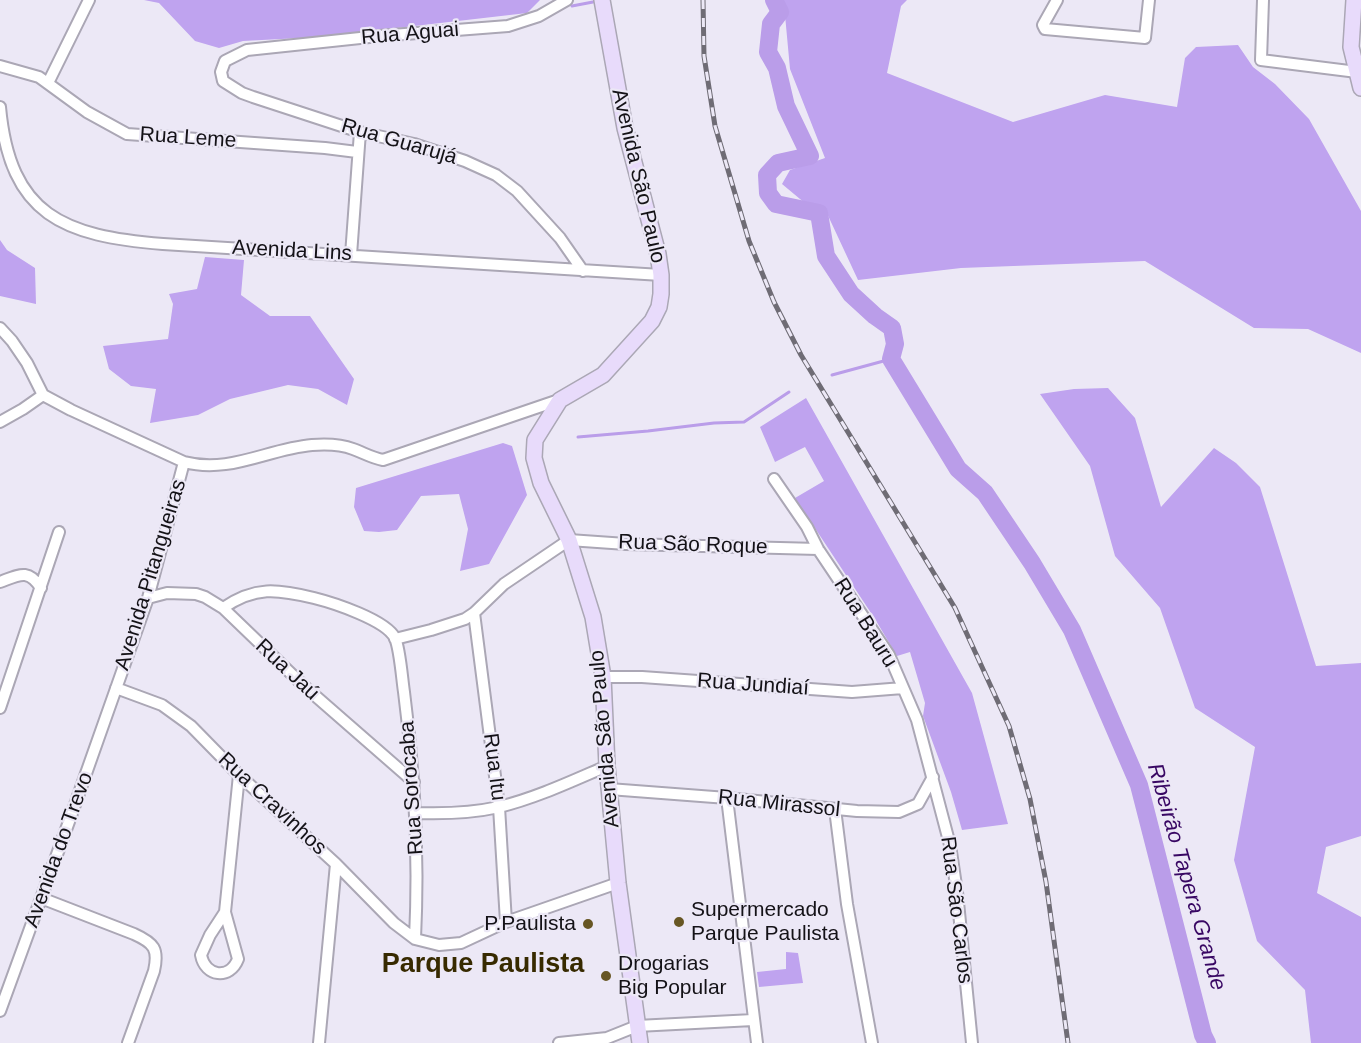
<!DOCTYPE html>
<html>
<head>
<meta charset="utf-8">
<style>
  body { margin:0 }
  canvas { display:block; background:#ece8f6 }
</style>
</head>
<body>
<canvas width="1361" height="1043"></canvas>
<script>
const context = document.querySelector('canvas').getContext('2d');
context.lineJoin = 'round';
function fillPath(path, color) { context.fillStyle = color; context.fill(path, 'evenodd'); }
function stroke(path, color, width, dash) { context.strokeStyle = color; context.lineWidth = width; context.lineCap = dash ? 'butt' : 'round'; context.setLineDash(dash || []); context.stroke(path); }
function label(font, color, halo, rows, align = 'center') {
  context.font = font + ' Arial,sans-serif'; context.lineWidth = 4.5; context.setLineDash([]); context.textBaseline = 'middle'; context.strokeStyle = halo; context.fillStyle = color; for (const [text, x, y, turn = 0] of rows) {
    context.save(); context.translate(x, y); context.rotate((+turn || 0) * Math.PI / 180); context.textAlign = isNaN(turn) ? turn : align; if (halo) context.strokeText(text, 0, 0); context.fillText(text, 0, 0); context.restore();
  }
}
const forest = new Path2D(`
  M 144,0 L 540,0 L 527,13 L 319,37 L 243,41 L 219,48 L 195,41 L 159,3 Z
  M 780,0 L 907,0 L 901,6 L 887,73 L 1013,122 L 1105,95 L 1177,107 L 1185,58 L 1196,47 L 1238,45 L 1253,67 L 1275,84 L 1309,119 L 1361,211 L 1361,353 L 1308,329 L 1254,328 L 1145,261 L 961,268 L 858,280 L 824,207 L 806,204 L 782,184 L 790,170 L 825,158 L 790,69 L 785,15 Z
  M 0,240 L 7,250 L 35,268 L 36,304 L 0,296 Z
  M 205,257 L 244,260 L 241,295 L 270,316 L 310,316 L 354,379 L 347,405 L 318,389 L 288,385 L 230,399 L 198,415 L 150,423 L 156,389 L 131,386 L 109,369 L 103,346 L 168,339 L 173,304 L 169,294 L 197,289 Z
  M 1108,388 L 1135,418 L 1161,507 L 1214,448 L 1236,463 L 1260,487 L 1316,666 L 1361,663 L 1361,836 L 1326,847 L 1317,893 L 1361,917 L 1361,1043 L 1311,1043 L 1305,990 L 1257,941 L 1234,860 L 1255,747 L 1195,708 L 1160,608 L 1115,556 L 1090,466 L 1040,394 L 1074,389 Z
  M 806,398 L 972,693 L 1008,824 L 962,830 L 951,792 L 923,716 L 925,703 L 910,652 L 897,656 L 875,619 L 795,498 L 824,481 L 805,447 L 775,462 L 760,427 Z
  M 503,443 L 512,446 L 527,495 L 489,564 L 460,571 L 468,529 L 459,494 L 421,496 L 397,530 L 379,532 L 364,531 L 354,507 L 356,488 Z
  M 786,952 L 798,953 L 803,983 L 759,987 L 757,972 L 786,969 Z`);
const stream = new Path2D(`
  M 572,6 L 593,2
  M 832,375 L 891,359
  M 578,437 L 648,431 L 714,423 L 744,422 L 789,392`);
const river = new Path2D(`
  M 774,0 L 780,12 L 771,24 L 768,52 L 777,68 L 786,106 L 810,156 L 778,163 L 767,175 L 768,193 L 776,204 L 819,213 L 826,256 L 851,294 L 875,316 L 892,328 L 895,344 L 891,359 L 958,469 L 985,493 L 1032,563 L 1072,630 L 1139,785 L 1203,1035 L 1207,1043`);
const street = new Path2D(`
  M 567,0 L 539,16 L 508,26 L 379,36 L 247,50 L 225,61 L 221,72 L 223,81 L 242,93 L 253,97 L 360,132 L 414,144 L 465,161 L 496,175 L 517,191 L 560,238 L 583,271
  M 1057,0 L 1043,25 L 1045,29 L 1145,38 L 1149,0
  M 1263,0 L 1261,60 L 1357,72
  M 0,66 L 39,77 L 87,112 L 127,134 L 325,148 L 357,152
  M 48,83 L 89,0
  M 0,107 C 10,216 64,236 163,244 L 661,275
  M 351,255 L 360,132
  M 0,328 L 12,341 L 27,363 L 43,395 L 71,410 L 184,462 C 230,474 267,449 312,445 C 325,444 340,444 353,449 C 364,453 372,458 383,460 L 559,400
  M 0,422 L 23,409 L 43,395
  M 774,479 L 807,527 L 818,549 L 889,655 L 917,720 L 950,845 L 957,892 L 972,1043
  M 0,582 C 19,575 28,568 41,588
  M 148,598 L 167,593 L 196,594 L 205,597 L 223,608 L 304,686 L 414,782
  M 223,608 C 255,586 277,589 314,598 C 334,603 386,620 395,638 C 400,649 402,679 404,692 C 415,774 419,856 415,939
  M 474,613 L 499,807 L 506,922
  M 395,639 L 431,630 L 465,619 L 474,613 L 504,584 L 569,540 L 626,544 L 818,549
  M 603,677 L 642,677 L 852,692 L 903,688
  M 116,688 L 162,705 L 191,726 L 239,775 L 336,864 L 394,923 L 415,939 L 439,945 L 461,943 L 506,922 L 618,883
  M 0,708 L 59,532
  M 609,789 L 727,798 L 857,811 L 899,812 L 918,804 L 933,777
  M 727,798 L 757,1043
  M 835,809 L 847,904 L 872,1043
  M 416,813 C 443,814 472,813 499,807 C 536,798 572,781 607,766
  M 41,898 L 134,934 C 154,943 159,949 154,971 L 128,1043
  M 225,912 L 210,935 L 201,955 C 205,977 230,980 238,959 L 225,912 L 239,775
  M 0,1011 L 71,816 L 148,598 L 184,462
  M 319,1043 L 336,864
  M 559,1043 L 607,1038 L 637,1026 L 753,1020`);
const secondary = new Path2D(`
  M 602,0 L 625,128 L 658,254 L 661,275 L 661,294 L 659,307 L 652,321 L 603,375 L 560,400 L 535,440 L 534,458 L 541,483 L 569,540 L 593,617 L 603,677 L 607,766 L 618,883 L 640,1043
  M 1354,0 L 1351,47 L 1361,88`);
const rail = new Path2D(`
  M 703,0 L 704,56 L 715,126 L 749,241 L 774,302 L 801,355 L 955,608 L 1009,726 L 1030,799 L 1046,882 L 1068,1043`);
const markers = [
  [679,922,6,"#675623"],
  [588,924,6,"#675623"],
  [606,976,6,"#675623"]
];
const streetNames = [
  ["Rua Aguai",410,34,-5],
  ["Rua Leme",188,138,4],
  ["Rua Guarujá",399,142,16],
  ["Avenida São Paulo",638,176,77],
  ["Avenida Lins",292,251,3],
  ["Rua São Roque",693,545,2],
  ["Avenida Pitangueiras",151,575,-73],
  ["Rua Bauru",865,623,58],
  ["Rua Jaú",287,670,43],
  ["Rua Jundiaí",753,685,4],
  ["Avenida São Paulo",605,739,-95],
  ["Rua Itu",494,767,83],
  ["Rua Sorocaba",412,788,-94],
  ["Rua Cravinhos",272,804,43],
  ["Rua Mirassol",779,804,6],
  ["Avenida do Trevo",59,850,-70],
  ["Rua São Carlos",956,910,83]
];
const poiNames = [
  ["Supermercado",691,910],
  ["Parque Paulista",691,934],
  ["P.Paulista",576,924,"right"],
  ["Drogarias",618,964],
  ["Big Popular",618,988]
];
const waterNames = [
  ["Ribeirão Tapera Grande",1186,877,74]
];
const districtNames = [
  ["Parque Paulista",483,965]
];
fillPath(forest, '#bfa3ef');
stroke(stream, '#ba9de9', 3);
stroke(river, '#ba9de9', 18);
stroke(street, '#aba7b5', 14);
stroke(secondary, '#aba7b5', 18);
stroke(street, '#fff', 10);
stroke(secondary, '#e8dbfb', 15);
stroke(rail, '#6f6c75', 5);
stroke(rail, '#ece8f6', 3, [9]);
for (const [x, y, r, color] of markers) { const dot = new Path2D(); dot.arc(x, y, r, 0, 2 * Math.PI); context.fillStyle = color; context.fill(dot); stroke(dot, '#ece8f6', 2); }
label('21px', '#141217', '#ece8f6', streetNames);
label('21px', '#141217', '#ece8f6', poiNames, 'left');
label('italic 22px', '#380763', '#ece8f6', waterNames);
label('bold 27px', '#372a00', '#ece8f6', districtNames);
</script>
</body>
</html>
